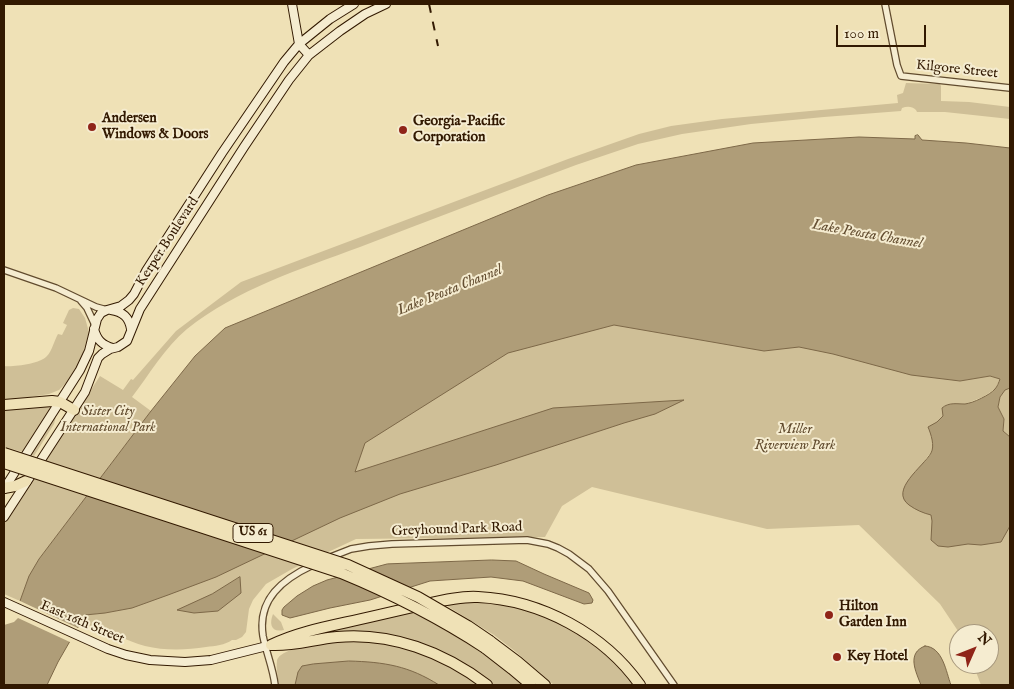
<!DOCTYPE html>
<html>
<head>
<meta charset="utf-8">
<style>
	body { margin:0 }
	#map { position:relative; width:1014px; height:689px; overflow:hidden; background:#efe1b6; font-family:"IM FELL English",serif }
	canvas { display:block }
	.frame { position:absolute; inset:0; border:5px solid #321901; pointer-events:none }
	.north { position:absolute; left:949px; top:624px; width:50px; height:50px; box-sizing:border-box; background:#f5ecd0; border:1px solid #a7987d; border-radius:50%; rotate:46deg; font-size:14px; font-weight:700; line-height:20px; text-align:center; color:#321901 }
	.north::after { content:''; display:block; margin:auto; width:18px; height:22px; background:#8f2418; clip-path:polygon(50% 0,100% 100%,50% 72%,0 100%) }
	.scale { position:absolute; left:836px; top:25px; width:90px; height:22px; box-sizing:border-box; border:2px solid #321901; border-top:0; padding-left:6px; font-size:15px; line-height:18px; white-space:nowrap; color:#321901; -webkit-text-stroke:4px #f5ecd0; paint-order:stroke }
</style>
</head>
<body>
<div id="map">
<canvas width="1014" height="689"></canvas>
<div class="frame"></div>
<div class="north">N</div>
<div class="scale">100 m</div>
</div>
<script>
const g = document.querySelector('canvas').getContext('2d');
g.lineJoin = 'round';
function paint(path, color) { g.fillStyle = color; g.fill(path, 'evenodd'); }
function stroke(path, color, width, dash) { g.strokeStyle = color; g.lineWidth = width; g.lineCap = dash ? 'butt' : 'round'; g.setLineDash(dash || []); g.stroke(path); }
function label(font, color, halo, rows, align = 'center') {
  g.font = font + ' "IM FELL English",serif'; g.lineWidth = 4; g.setLineDash([]); g.textBaseline = 'middle'; g.strokeStyle = halo; g.fillStyle = color; for (const [text, x, y, turn = 0] of rows) {
    g.save(); g.translate(x, y); g.rotate((+turn || 0) * Math.PI / 180); g.textAlign = isNaN(turn) ? turn : align; if (halo) g.strokeText(text, 0, 0); g.fillText(text, 0, 0); g.restore();
  }
}
paint(new Path2D(`
	M 906,83 L 940,84 L 941,86 L 941,101 L 969,102 L 1010,107 L 1010,119 L 945,112 L 917,112 L 916,110 C 912,106 907,106 902,108 L 901,111 L 824,117 L 751,124 L 682,134 L 638,144 L 576,165 C 504,192 432,219 360,247 C 301,269 237,289 187,329 C 165,347 149,375 132,397 L 151,411 L 39,559 L 24,590 L 20,601 L 4,594 L 4,523 L 100,376 L 123,390 L 131,379 L 133,380 L 176,331 L 241,282 L 568,159 L 639,134 L 671,126 L 722,119 L 898,103 L 897,95 L 903,93 Z
	M 73,308 L 79,309 L 85,318 L 89,332 L 80,363 L 65,384 L 59,390 L 49,394 L 4,401 L 4,366 C 14,367 40,364 47,356 C 52,351 54,341 58,334 L 62,335 L 67,325 L 63,323 L 69,310 Z
	M 586,314 L 805,337 L 960,381 L 990,376 L 1000,379 L 995,389 L 983,397 L 970,402 L 925,460 L 1010,519 L 1010,685 L 981,685 L 973,664 L 989,664 L 989,634 L 960,634 L 940,604 L 859,525 L 767,529 L 592,487 L 562,506 L 545,537 L 356,539 L 292,569 L 266,584 L 253,600 L 249,609 L 246,632 L 242,637 L 236,640 L 232,640 C 225,645 215,646 206,647 C 187,650 165,651 145,646 C 127,641 109,631 91,626 C 87,625 84,625 80,624 L 85,615 C 106,613 126,610 145,603 L 236,561 L 321,491 L 404,385 Z
	M 1010,388 L 1010,437 L 1003,431 L 1004,419 L 998,407 L 1000,397 L 1005,389 Z
	M 47,406 L 50,407 L 50,410 L 23,452 L 4,447 L 4,410 Z
	M 56,417 L 54,424 L 34,456 L 30,454 L 52,422 Z
	M 471,601 C 478,602 486,601 494,602 C 523,605 563,620 586,637 C 605,650 620,668 635,685 L 554,685 L 516,652 L 494,635 L 444,604 Z
	M 411,611 C 450,632 490,655 523,685 L 494,685 L 463,663 L 436,649 L 411,640 L 394,636 L 317,635 L 317,634 Z
	M 273,614 L 281,622 L 284,630 C 271,633 269,624 273,614 Z
	M 352,641 L 387,644 L 417,652 L 460,670 L 479,685 L 279,685 C 278,678 276,668 277,661 C 280,645 338,642 352,641 Z`), '#cfbf97');
const water = new Path2D(`
	M 918,135 L 922,140 L 966,143 L 1010,148 L 1010,388 L 1005,390 L 1000,397 L 998,407 L 1004,419 L 1003,431 L 1010,437 L 1010,526 L 1001,542 L 981,545 L 968,544 L 948,547 L 938,546 L 931,540 L 932,521 L 931,515 C 923,513 916,510 909,505 C 889,490 923,467 931,453 C 935,446 931,434 928,427 L 937,422 L 943,416 L 942,408 C 949,402 957,404 965,404 C 973,403 990,395 995,389 C 997,387 999,382 1000,379 L 990,376 L 960,381 L 911,375 L 833,354 L 799,347 L 764,351 L 614,325 L 508,353 L 365,443 L 355,472 L 553,408 L 684,400 L 655,414 L 624,423 L 496,465 L 400,494 L 340,518 L 216,577 L 168,595 L 132,608 L 105,613 L 85,615 L 58,662 L 47,685 L 4,685 L 4,621 L 11,619 L 20,601 L 29,576 L 39,559 L 151,411 L 195,356 L 225,328 L 548,195 L 636,165 L 753,143 L 859,137 L 915,139 L 915,136 Z
	M 492,560 L 516,561 L 544,574 L 589,593 L 593,600 L 592,603 L 584,604 L 523,581 L 491,577 L 430,581 L 370,600 L 330,608 L 290,618 L 282,615 L 282,610 L 284,607 L 297,596 L 313,586 L 327,580 L 387,564 Z
	M 240,577 L 241,593 L 218,611 L 194,613 L 177,610 L 212,594 Z
	M 925,646 C 943,647 946,672 951,685 L 921,685 C 916,672 906,653 925,646 Z
	M 349,661 C 385,662 409,666 439,685 L 295,685 L 298,672 L 302,666 L 313,664 Z`);
paint(water, '#af9d78');
stroke(water, '#7d6848', 1);
paint(new Path2D(`
	M 18,600 L 80,629 L 72,643 L 18,618 L 14,622 L 4,625 L 4,618 L 9,617 L 11,615 Z`), '#efe1b6');
const street = new Path2D(`
	M 885,4 L 897,65 L 901,76 L 1010,88
	M 4,270 L 56,288 L 96,307 L 107,310
	M 81,301 L 87,308 L 95,325
	M 328,558 L 351,549 L 369,546 L 392,544 L 527,540 L 548,544 L 558,548 L 569,554 L 589,569 L 608,591 L 674,685
	M 275,685 C 273,668 266,652 263,636 C 257,599 283,579 313,565`);
const secondary = new Path2D(`
	M 292,4 L 299,44 L 309,55
	M 111,310 C 123,312 129,317 131,329
	M 94,329 C 97,340 102,345 113,348
	M 4,489 L 80,370 L 89,351 L 97,319 L 101,313 L 107,310 L 121,306 L 129,300 L 134,294 L 146,271 L 222,153 L 284,62 L 299,44 L 330,19 L 354,4
	M 4,517 L 85,392 L 98,358 L 102,354 L 110,349 L 118,347 L 127,341 L 140,309 L 244,147 L 289,80 L 309,55 L 340,31 L 365,14 L 386,4
	M 4,602 L 108,649 L 126,655 L 150,660 L 185,662 L 211,660 L 271,645`);
const highway = new Path2D(`
	M 4,405 L 52,401 L 60,402 L 74,410
	M 4,488 L 15,486 L 26,481
	M 490,641 L 518,662 L 545,685
	M 271,645 C 302,630 337,625 370,617 C 387,613 405,609 422,605 C 440,601 460,596 478,597 C 541,600 604,634 640,685
	M 272,645 C 294,646 315,639 337,637 C 391,632 444,652 487,685
	M 485,648 L 512,669 L 531,685`);
stroke(street, '#614b2e', 8);
stroke(secondary, '#321901', 10);
stroke(highway, '#321901', 12);
stroke(street, '#f5ecd0', 5.5);
stroke(secondary, '#f5ecd0', 8);
stroke(highway, '#efe1b6', 10);
stroke(new Path2D(`
	M 429,4 L 438,46`), '#321901', 2, [9, 9]);
const highwayBridge = new Path2D(`
	M 4,453 L 348,565 L 418,597 L 468,626 L 490,641
	M 4,463 L 341,573 C 392,594 439,618 485,648`);
stroke(highwayBridge, '#321901', 12, []);
stroke(highwayBridge, '#efe1b6', 10);
for (const [x, y, r, color] of [
	[92,127,5,"#8f2418"],
	[403,130,5,"#8f2418"],
	[829,615,5,"#8f2418"],
	[837,657,5,"#8f2418"]
]) { const dot = new Path2D(); dot.arc(x, y, r, 0, 2 * Math.PI); g.fillStyle = color; g.fill(dot); stroke(dot, '#f5ecd0', 2); }
for (const [x, y, w] of [
	[253,533,40]
]) { const box = new Path2D(); box.roundRect(x - w / 2, y - 9.5, w, 19, 4); g.fillStyle = '#f5ecd0'; g.fill(box); stroke(box, '#321901', 1); }
label('bold 12px', '#321901', null, [
	["US 61",253,533]
]);
label('14px', '#321901', '#f5ecd0', [
	["Kilgore Street",957,70,6],
	["Kerper Boulevard",168,242,-57],
	["Greyhound Park Road",457,530,-2],
	["East 16th Street",82,623,23]
]);
label('bold 14px', '#321901', '#f5ecd0', [
	["Andersen",102,119],
	["Windows & Doors",102,135],
	["Georgia-Pacific",413,122],
	["Corporation",413,138],
	["Hilton",839,607],
	["Garden Inn",839,623],
	["Key Hotel",847,657]
], 'left');
label('italic 14px', '#614b2e', '#f5ecd0', [
	["Sister City",108,412],
	["International Park",108,428],
	["Miller",795,430],
	["Riverview Park",795,446]
]);
label('italic 15px', '#644e31', '#f5ecd0', [
	["Lake Peosta Channel",867,235,10],
	["Lake Peosta Channel",450,291,-22]
]);
</script>
</body>
</html>
